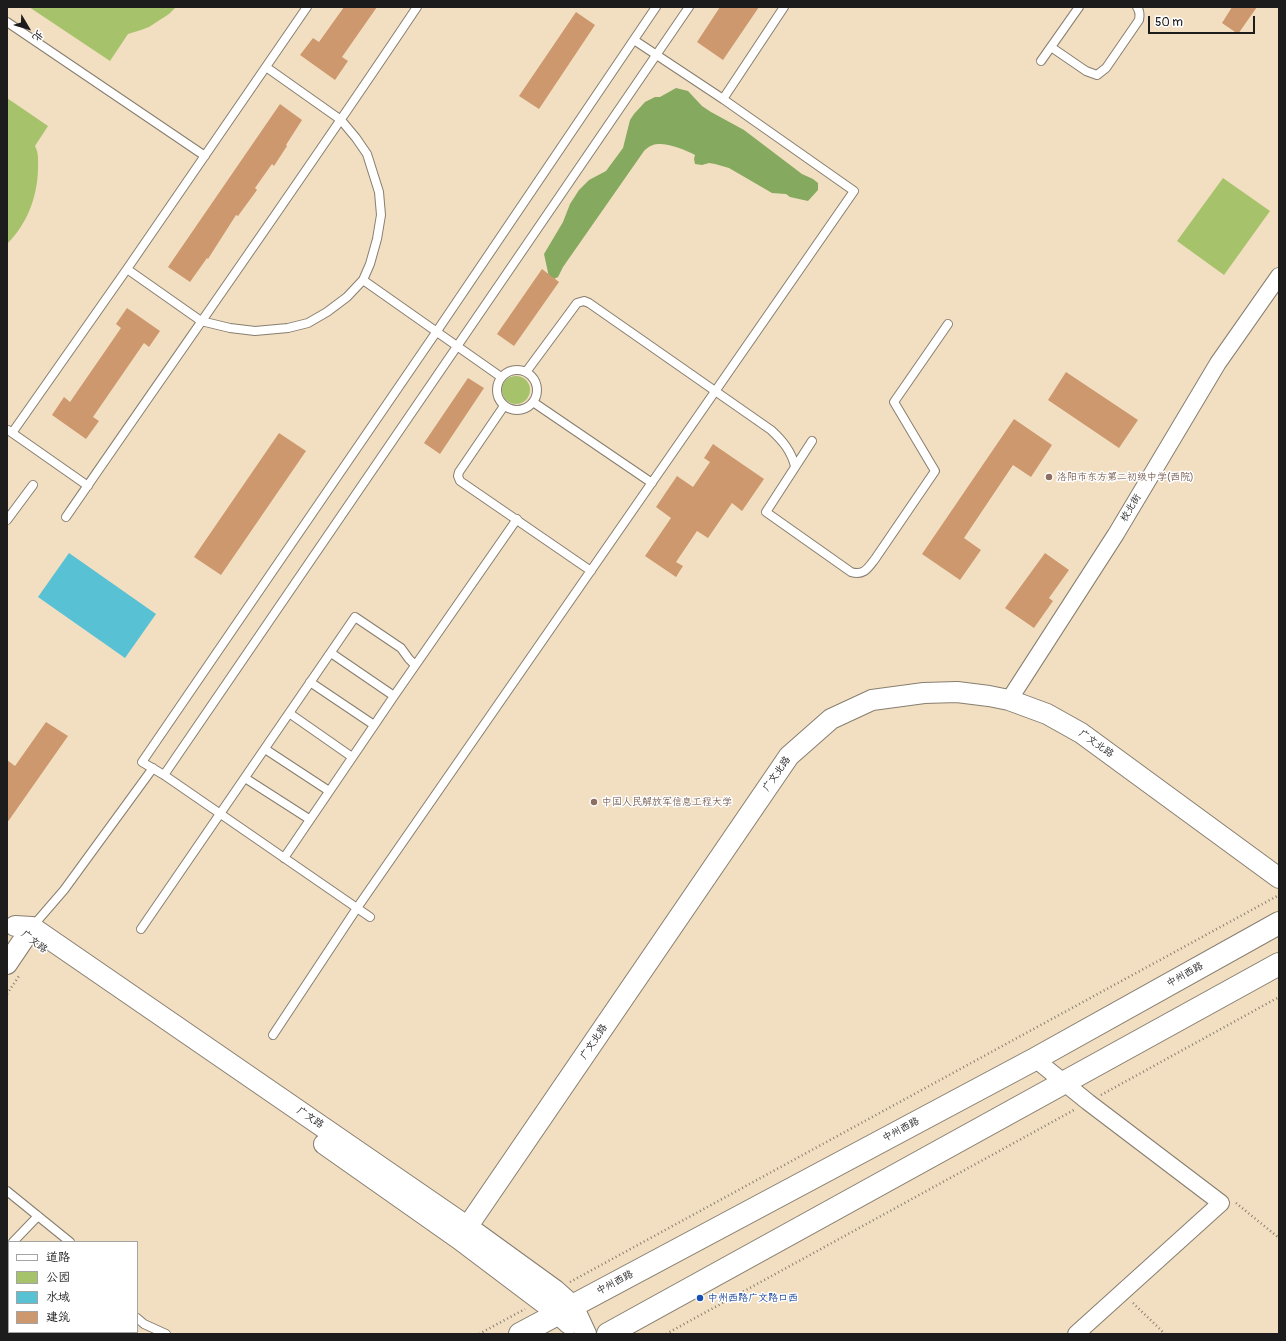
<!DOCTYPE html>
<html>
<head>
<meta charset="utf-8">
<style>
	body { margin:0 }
	#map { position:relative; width:1286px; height:1341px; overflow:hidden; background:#f2dfc2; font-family:Pangolin,"LXGW WenKai TC",sans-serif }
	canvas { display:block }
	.frame { position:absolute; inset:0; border:8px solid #1c1c1c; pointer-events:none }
	.legend { position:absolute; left:8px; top:1241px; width:130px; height:92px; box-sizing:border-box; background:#fff; border:1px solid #a4a4a4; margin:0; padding:5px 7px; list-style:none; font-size:12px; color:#1c1c1c }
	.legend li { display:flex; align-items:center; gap:8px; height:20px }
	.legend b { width:20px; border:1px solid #a4a4a4 }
	.north { position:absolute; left:8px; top:8px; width:40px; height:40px; -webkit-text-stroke:3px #fff; paint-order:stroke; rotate:128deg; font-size:11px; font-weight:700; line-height:16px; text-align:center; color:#1c1c1c }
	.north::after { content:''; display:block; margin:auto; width:14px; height:18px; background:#1c1c1c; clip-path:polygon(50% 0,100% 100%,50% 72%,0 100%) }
	.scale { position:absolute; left:1148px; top:16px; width:107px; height:18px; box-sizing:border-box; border:2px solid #1c1c1c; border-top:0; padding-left:5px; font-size:12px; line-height:14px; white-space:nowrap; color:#1c1c1c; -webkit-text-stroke:3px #fff; paint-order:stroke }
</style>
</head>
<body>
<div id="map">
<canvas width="1286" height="1341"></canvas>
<div class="frame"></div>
<ul class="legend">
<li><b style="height:5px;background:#fff"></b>道路</li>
<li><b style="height:11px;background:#a6c36b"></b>公园</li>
<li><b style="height:11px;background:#58c1d4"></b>水域</li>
<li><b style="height:11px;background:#cd986d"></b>建筑</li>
</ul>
<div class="north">北</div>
<div class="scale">50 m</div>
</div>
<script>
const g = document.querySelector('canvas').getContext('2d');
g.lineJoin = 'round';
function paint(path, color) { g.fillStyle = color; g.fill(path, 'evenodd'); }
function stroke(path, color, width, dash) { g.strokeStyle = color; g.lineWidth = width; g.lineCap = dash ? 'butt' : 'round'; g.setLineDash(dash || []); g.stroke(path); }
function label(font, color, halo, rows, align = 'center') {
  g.font = font + ' Pangolin,"LXGW WenKai TC",sans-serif'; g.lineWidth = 3; g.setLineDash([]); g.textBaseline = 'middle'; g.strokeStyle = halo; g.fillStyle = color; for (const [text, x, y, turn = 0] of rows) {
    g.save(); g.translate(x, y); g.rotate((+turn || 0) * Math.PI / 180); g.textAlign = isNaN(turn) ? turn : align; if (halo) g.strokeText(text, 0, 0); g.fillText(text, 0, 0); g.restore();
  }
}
paint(new Path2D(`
	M 29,7 L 176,7 L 169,14 L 149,27 L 141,30 L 128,34 L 110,61 Z
	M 7,98 L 48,126 L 35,146 C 39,153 38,162 38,170 C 37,198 27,224 7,244 Z
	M 1223,178 L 1270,211 L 1224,275 L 1177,241 Z
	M502 390a14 14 0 1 1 28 0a14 14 0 1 1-28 0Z`), '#a6c36b');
paint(new Path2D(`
	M 676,88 L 688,91 L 702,106 L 711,112 L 744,130 L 802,174 L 813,179 L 818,183 L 818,190 L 808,201 L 790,197 L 786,194 L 772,193 L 729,168 L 715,164 L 709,163 L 702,165 L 695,164 L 694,159 L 695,155 C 687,150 667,143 658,144 C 653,144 648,147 644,151 L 563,267 L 558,277 L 554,279 L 549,277 L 544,254 L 563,222 L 570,204 L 579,190 L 589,180 L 606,171 L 623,148 L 630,120 L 634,114 L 645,102 L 655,97 L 660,97 Z`), '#84a95f');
paint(new Path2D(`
	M 69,553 L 156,614 L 125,658 L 38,597 Z`), '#58c1d4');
paint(new Path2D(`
	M 344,7 L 377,7 L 342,57 L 348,61 L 335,80 L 300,55 L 313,38 L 319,42 Z
	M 720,7 L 759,7 L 723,60 L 697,42 Z
	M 1232,7 L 1257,7 L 1238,34 L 1222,23 Z
	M 576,12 L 595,25 L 539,109 L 519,96 Z
	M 280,104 L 302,120 L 286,145 L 287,146 L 274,166 L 272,164 L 255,188 L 257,190 L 238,216 L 236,215 L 208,259 L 207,258 L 190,282 L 168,267 Z
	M 542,269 L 559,282 L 514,346 L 497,334 Z
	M 127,308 L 160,331 L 149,347 L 144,343 L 93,417 L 99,421 L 86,439 L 52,415 L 64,397 L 70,402 L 121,328 L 116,324 Z
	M 1066,372 L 1138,420 L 1119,448 L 1048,400 Z
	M 468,378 L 484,388 L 440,454 L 424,443 Z
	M 1014,419 L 1052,445 L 1031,477 L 1013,465 L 964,538 L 981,550 L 960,580 L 922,554 Z
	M 279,433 L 306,451 L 221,575 L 194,557 Z
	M 713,444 L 764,479 L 742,511 L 732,503 L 708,538 L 697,531 L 676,562 L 683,566 L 676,577 L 645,556 L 671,518 L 656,507 L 677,476 L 693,487 L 710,462 L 704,458 Z
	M 1045,553 L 1069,570 L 1049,598 L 1053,601 L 1034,628 L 1005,608 Z
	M 46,722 L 68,736 L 7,823 L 7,760 L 15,766 Z`), '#cd986d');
const service = new Path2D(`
	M 7,22 L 205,156
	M 1051,47 L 1086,71 L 1097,75 L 1106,68 L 1139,20 C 1140,15 1140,11 1137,7
	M 1041,61 L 1079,7
	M 723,99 L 784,7
	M 127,269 L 201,321 L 230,328 L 255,331 L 288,328 L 308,323 L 327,312 L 347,297 L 363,280 L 370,264 L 377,239 L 381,215 L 379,192 L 367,154 L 356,138 L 341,120 L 266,67
	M 363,280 L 501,377
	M497 390a20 20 0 1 1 40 0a20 20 0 1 1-40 0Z
	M 526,372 L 577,303 L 584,301 L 589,303 L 771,430 C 783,441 791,451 795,466
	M 533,402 L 652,483
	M 504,406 L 459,472 L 458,476 L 460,481 L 591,571
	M 8,430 L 88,486
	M 12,433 L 127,269 L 307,7
	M 812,441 L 766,512 L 851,572 C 864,576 868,568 875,559 L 935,471 L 894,402 L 948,324
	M 66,517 C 183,347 302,179 417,7
	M 7,520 L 33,485
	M 331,653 L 394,696
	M 310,682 L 374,725
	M 289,713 L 352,757
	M 265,749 L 329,791
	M 164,775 L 689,7
	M 245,778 L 309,819
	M 284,858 L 394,696 L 517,519
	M 370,917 L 164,775 L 142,762 L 437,331 L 656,7
	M 32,927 L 64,890 L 153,768
	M 141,929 L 355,617 L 401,648 L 409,659 L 415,665
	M 273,1035 L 357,908 L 854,191 L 723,99 L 634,40
	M 7,1191 L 70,1242
	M 13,1242 L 38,1216
	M 137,1318 L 144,1324 L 166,1334
	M 8,1334 L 10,1332
	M 112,1334 L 114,1332`);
const minor = new Path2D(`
	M 1009,700 L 1116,534 L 1218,363 L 1279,276
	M 1035,1059 L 1088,1102 L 1221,1203 L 1076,1334`);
const tertiary = new Path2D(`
	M 15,926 L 32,927 L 468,1227 L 555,1290 L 573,1306 L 586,1334
	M 7,964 L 32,927
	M 324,1144 L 459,1239 L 557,1313 L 569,1324
	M 459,1239 L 789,756 L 831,719 L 872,700 L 924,693 L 957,692 L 989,696 L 1009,700 L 1047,714 L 1081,733 L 1279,878`);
const primary = new Path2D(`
	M 520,1334 L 1035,1059 L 1279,923
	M 608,1334 L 1279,964`);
stroke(service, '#877e6f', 10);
stroke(minor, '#877e6f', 18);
stroke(tertiary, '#877e6f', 22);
stroke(primary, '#877e6f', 24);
stroke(new Path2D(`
	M 7,994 L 19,976
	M 1101,1095 L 1279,997
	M 1236,1203 L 1279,1238
	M 570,1282 L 1279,895
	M 1133,1303 L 1165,1334
	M 479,1334 L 525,1309
	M 666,1334 L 1074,1110`), '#877e6f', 2.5, [1, 3]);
stroke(service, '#fff', 8);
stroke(minor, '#fff', 16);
stroke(tertiary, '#fff', 20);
stroke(primary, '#fff', 22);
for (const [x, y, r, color] of [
	[1049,477,4,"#8d6e63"],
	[594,802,4,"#8d6e63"],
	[700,1298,4,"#1a4fb4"]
]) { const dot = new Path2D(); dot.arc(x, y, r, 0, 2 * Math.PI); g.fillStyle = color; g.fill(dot); stroke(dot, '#fff', 1.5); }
label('10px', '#785e54', '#fff', [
	["洛阳市东方第二初级中学(西院)",1057,477],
	["中国人民解放军信息工程大学",602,802]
], 'left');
label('10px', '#1c1c1c', '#fff', [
	["校北街",1131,508,-59],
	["广文北路",1096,744,35],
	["广文北路",777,774,-55],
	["广文路",34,942,38],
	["中州西路",1185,975,-29],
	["广文北路",594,1042,-56],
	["广文路",310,1118,34],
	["中州西路",901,1130,-28],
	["中州西路",615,1283,-28]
]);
label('10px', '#164399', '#fff', [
	["中州西路广文路口西",708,1298]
], 'left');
</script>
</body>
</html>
